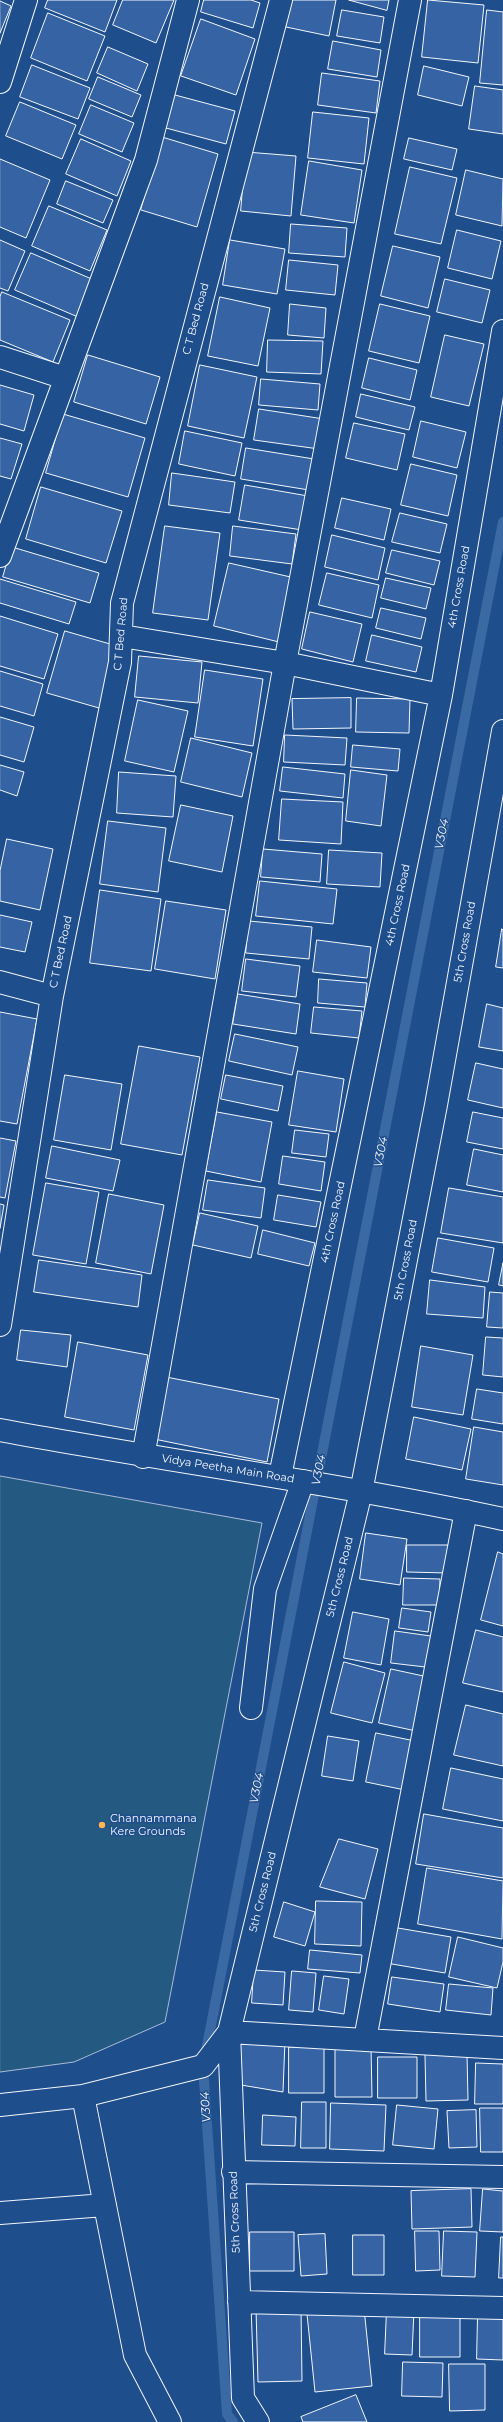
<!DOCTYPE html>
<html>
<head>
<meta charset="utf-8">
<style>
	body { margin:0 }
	canvas { display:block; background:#1f4e8c }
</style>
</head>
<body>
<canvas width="503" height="2422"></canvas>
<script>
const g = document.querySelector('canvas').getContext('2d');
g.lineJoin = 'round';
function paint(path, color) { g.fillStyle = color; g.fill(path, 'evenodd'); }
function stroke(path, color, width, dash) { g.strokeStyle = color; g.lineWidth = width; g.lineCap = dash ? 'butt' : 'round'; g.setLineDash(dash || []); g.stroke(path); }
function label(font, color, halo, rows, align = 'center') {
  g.font = font + ' Montserrat,sans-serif'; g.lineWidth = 3; g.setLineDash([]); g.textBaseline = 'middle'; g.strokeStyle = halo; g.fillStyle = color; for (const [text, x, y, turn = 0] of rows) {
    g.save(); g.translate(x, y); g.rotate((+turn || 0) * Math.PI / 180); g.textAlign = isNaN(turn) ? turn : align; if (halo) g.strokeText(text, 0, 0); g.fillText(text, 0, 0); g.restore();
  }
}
const green = new Path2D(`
	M 0,1476 L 262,1523 L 165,2022 L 74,2062 L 0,2072 Z`);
paint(green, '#245a82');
stroke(green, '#a8bbd7', 1);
stroke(new Path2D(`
	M 233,2422 L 227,2414 L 203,2066 L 503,522`), '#3b69a3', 10);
const building = new Path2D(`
	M 48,0 L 117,0 L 105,32 L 45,8 Z
	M 123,0 L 174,0 L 156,43 L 113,25 Z
	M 204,0 L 251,0 L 260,3 L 253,28 L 201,12 Z
	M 292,0 L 336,0 L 329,36 L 286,27 Z
	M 349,0 L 389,0 L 387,10 Z
	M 428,0 L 484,5 L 478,63 L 422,57 Z
	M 0,1 L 11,6 L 0,33 Z
	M 342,10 L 384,17 L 380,43 L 337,36 Z
	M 487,10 L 503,12 L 503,85 L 480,83 Z
	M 48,13 L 105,36 L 87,81 L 31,58 Z
	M 201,19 L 255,39 L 236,95 L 181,76 Z
	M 333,41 L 381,50 L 377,77 L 328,69 Z
	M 108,47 L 148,64 L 137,91 L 97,73 Z
	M 32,65 L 90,88 L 78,119 L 20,97 Z
	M 424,66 L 469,77 L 462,106 L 418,95 Z
	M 322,73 L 380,81 L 376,113 L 318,105 Z
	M 98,77 L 141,95 L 132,117 L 89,99 Z
	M 475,86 L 503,90 L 503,134 L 469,129 Z
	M 175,95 L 235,111 L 226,144 L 166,128 Z
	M 20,102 L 76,125 L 62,159 L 6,136 Z
	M 91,105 L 134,123 L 122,152 L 79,134 Z
	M 313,112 L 369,118 L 364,164 L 308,158 Z
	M 162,137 L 218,154 L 197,227 L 141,210 Z
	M 409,138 L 457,149 L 452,170 L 404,159 Z
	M 81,139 L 131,161 L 117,196 L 66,174 Z
	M 246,152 L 296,156 L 291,216 L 241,211 Z
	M 0,159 L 50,180 L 26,238 L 0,227 Z
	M 309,161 L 362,170 L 354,223 L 301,215 Z
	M 410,167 L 457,178 L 441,244 L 395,234 Z
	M 466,170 L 503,179 L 502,226 L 456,215 Z
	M 66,181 L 113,200 L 103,223 L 57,204 Z
	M 49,206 L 107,230 L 90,271 L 32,246 Z
	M 291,224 L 347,228 L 345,257 L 289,253 Z
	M 457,230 L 501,241 L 492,279 L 448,268 Z
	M 0,240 L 25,251 L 8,291 L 0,288 Z
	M 230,240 L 285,249 L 277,294 L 223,285 Z
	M 393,246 L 440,257 L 428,308 L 381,296 Z
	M 31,253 L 94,280 L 78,317 L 15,290 Z
	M 289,260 L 338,265 L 335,295 L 286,290 Z
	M 445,279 L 490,290 L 482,323 L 437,312 Z
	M 2,292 L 70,320 L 53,362 L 0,340 L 0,297 Z
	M 220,297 L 270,308 L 258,366 L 208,356 Z
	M 290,304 L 326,308 L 324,338 L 288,335 Z
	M 380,304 L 430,316 L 419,363 L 369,351 Z
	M 445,335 L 484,344 L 469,406 L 431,397 Z
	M 268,340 L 323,341 L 321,374 L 267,372 Z
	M 88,355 L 160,377 L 146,424 L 74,402 Z
	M 369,358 L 417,370 L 410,400 L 362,388 Z
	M 200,365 L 257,377 L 244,438 L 188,426 Z
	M 261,379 L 320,384 L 318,410 L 259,405 Z
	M 0,385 L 34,395 L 24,431 L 0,424 Z
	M 361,394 L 415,407 L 409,430 L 356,417 Z
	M 259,409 L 324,419 L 319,449 L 254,440 Z
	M 63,414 L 145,438 L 128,497 L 46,473 Z
	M 421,421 L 466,432 L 457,468 L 413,457 Z
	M 354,423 L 405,434 L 397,470 L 346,458 Z
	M 185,431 L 242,443 L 235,476 L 179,464 Z
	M 0,438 L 22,444 L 11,479 L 0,476 Z
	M 246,448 L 314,459 L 309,490 L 241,479 Z
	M 411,464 L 457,475 L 448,516 L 401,505 Z
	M 172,473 L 235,482 L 230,513 L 169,505 Z
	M 245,485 L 308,496 L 302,530 L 239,520 Z
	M 41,487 L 122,511 L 106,563 L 26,539 Z
	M 342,498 L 391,509 L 384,540 L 335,528 Z
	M 400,513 L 447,524 L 440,553 L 392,542 Z
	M 165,526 L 220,533 L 208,620 L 153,613 Z
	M 233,526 L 296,534 L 292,564 L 230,556 Z
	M 332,535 L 385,548 L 378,580 L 325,567 Z
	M 12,547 L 99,573 L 90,603 L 3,577 Z
	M 392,550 L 440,561 L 434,585 L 386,573 Z
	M 229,563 L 295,578 L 279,642 L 214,626 Z
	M 327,573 L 379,585 L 372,618 L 319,605 Z
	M 386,578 L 431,588 L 426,609 L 381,598 Z
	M 0,579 L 76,602 L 69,624 L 0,603 Z
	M 381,608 L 426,618 L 421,639 L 376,628 Z
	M 310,612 L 362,624 L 353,662 L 302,649 Z
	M 0,616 L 58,634 L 44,679 L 0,666 Z
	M 65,631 L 117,646 L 99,708 L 47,693 Z
	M 372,635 L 422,647 L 416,672 L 366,661 Z
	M 139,656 L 202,662 L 198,703 L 135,697 Z
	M 205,670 L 263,679 L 253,746 L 195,737 Z
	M 0,671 L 43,684 L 34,716 L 0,706 Z
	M 351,698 L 351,728 L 293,729 L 292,699 Z
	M 357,698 L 410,699 L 409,733 L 356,732 Z
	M 138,700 L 188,711 L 174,772 L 125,761 Z
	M 0,717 L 34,727 L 24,762 L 0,755 Z
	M 285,735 L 347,738 L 345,765 L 284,762 Z
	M 191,738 L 252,753 L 242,797 L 181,782 Z
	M 353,745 L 400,749 L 398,771 L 351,767 Z
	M 0,765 L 24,772 L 17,796 L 0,790 Z
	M 283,767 L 345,774 L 343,798 L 280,791 Z
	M 351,770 L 387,775 L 381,826 L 346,821 Z
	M 119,772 L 176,776 L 173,817 L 117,813 Z
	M 282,799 L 343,802 L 341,844 L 279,840 Z
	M 181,805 L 233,816 L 222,872 L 169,861 Z
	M 108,821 L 166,828 L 158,892 L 100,884 Z
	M 7,839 L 53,849 L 40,910 L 0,901 L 0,871 Z
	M 263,849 L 322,854 L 320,882 L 261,877 Z
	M 329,850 L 382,853 L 380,887 L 327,884 Z
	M 260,881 L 337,889 L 333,924 L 256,916 Z
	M 100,890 L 161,899 L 151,971 L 90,963 Z
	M 166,901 L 226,910 L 215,979 L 155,969 Z
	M 0,915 L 32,922 L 25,952 L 0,947 Z
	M 249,921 L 312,927 L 309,959 L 246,953 Z
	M 502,929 L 503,930 L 503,968 L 496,967 Z
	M 317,940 L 371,947 L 367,978 L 313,972 Z
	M 246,959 L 300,966 L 296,997 L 242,991 Z
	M 319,979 L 367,983 L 365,1007 L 318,1003 Z
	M 238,994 L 300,1004 L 296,1034 L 233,1024 Z
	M 487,1004 L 503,1008 L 503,1051 L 479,1047 Z
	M 314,1007 L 362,1011 L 359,1038 L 311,1033 Z
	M 0,1012 L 37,1019 L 17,1124 L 0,1121 Z
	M 235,1034 L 298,1047 L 292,1075 L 229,1061 Z
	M 139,1046 L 200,1057 L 182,1155 L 121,1144 Z
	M 476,1063 L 503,1069 L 503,1108 L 468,1100 Z
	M 298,1071 L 344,1079 L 336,1132 L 289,1125 Z
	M 65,1075 L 122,1084 L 111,1150 L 54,1140 Z
	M 226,1075 L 283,1086 L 278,1111 L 221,1099 Z
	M 217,1112 L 272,1122 L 261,1182 L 206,1171 Z
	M 473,1112 L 503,1118 L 503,1149 L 467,1142 Z
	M 295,1130 L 329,1134 L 326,1157 L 292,1153 Z
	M 0,1138 L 16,1141 L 5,1198 L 0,1197 Z
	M 52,1146 L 120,1160 L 113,1191 L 46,1178 Z
	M 474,1149 L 503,1155 L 503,1192 L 467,1185 Z
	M 283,1156 L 325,1162 L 321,1191 L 279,1184 Z
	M 208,1180 L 265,1188 L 261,1218 L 203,1210 Z
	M 46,1183 L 99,1192 L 86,1264 L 33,1255 Z
	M 449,1188 L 503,1197 L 503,1243 L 441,1233 Z
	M 109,1194 L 164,1205 L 151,1274 L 96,1263 Z
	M 278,1195 L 321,1202 L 316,1227 L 274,1220 Z
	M 0,1204 L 4,1205 L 0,1228 Z
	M 200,1213 L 258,1226 L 251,1258 L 193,1245 Z
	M 263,1230 L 315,1243 L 309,1266 L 258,1254 Z
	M 438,1238 L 494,1248 L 488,1282 L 432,1272 Z
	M 39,1260 L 142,1275 L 138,1307 L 34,1292 Z
	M 503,1263 L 503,1286 L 499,1285 Z
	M 430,1280 L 485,1287 L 483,1318 L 427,1314 Z
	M 490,1292 L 503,1293 L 503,1328 L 487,1327 Z
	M 21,1330 L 71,1335 L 67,1367 L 17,1360 Z
	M 486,1337 L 503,1338 L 503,1377 L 483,1375 Z
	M 78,1342 L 148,1355 L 134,1430 L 65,1417 Z
	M 421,1346 L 473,1355 L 463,1415 L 412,1407 Z
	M 166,1377 L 279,1399 L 267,1462 L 154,1439 Z
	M 477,1389 L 503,1393 L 503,1424 L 472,1419 Z
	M 414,1417 L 471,1429 L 462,1470 L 406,1459 Z
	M 474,1427 L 503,1432 L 503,1485 L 466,1479 Z
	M 366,1533 L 407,1539 L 400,1585 L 360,1579 Z
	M 407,1545 L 448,1545 L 448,1573 L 407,1572 Z
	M 498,1552 L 503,1554 L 503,1626 L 481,1620 Z
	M 404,1578 L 440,1579 L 439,1605 L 403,1605 Z
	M 402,1608 L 431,1612 L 428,1632 L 399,1628 Z
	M 353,1612 L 389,1619 L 381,1665 L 344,1658 Z
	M 476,1630 L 503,1637 L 503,1692 L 463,1683 Z
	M 395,1631 L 438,1637 L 434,1668 L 391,1663 Z
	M 344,1662 L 385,1673 L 372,1723 L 331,1713 Z
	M 391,1669 L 428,1677 L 416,1731 L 379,1723 Z
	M 466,1705 L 503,1714 L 503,1766 L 454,1755 Z
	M 376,1733 L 415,1741 L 405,1790 L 366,1782 Z
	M 328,1736 L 359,1741 L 353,1781 L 322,1776 Z
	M 451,1768 L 503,1779 L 503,1821 L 443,1809 Z
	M 424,1814 L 503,1828 L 503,1878 L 416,1864 Z
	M 339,1839 L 378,1849 L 365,1899 L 320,1887 Z
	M 427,1868 L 503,1881 L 502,1939 L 418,1924 Z
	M 316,1901 L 362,1902 L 361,1946 L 315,1944 Z
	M 284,1902 L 315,1912 L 305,1946 L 274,1937 Z
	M 392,1927 L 451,1937 L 445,1973 L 386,1963 Z
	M 458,1937 L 503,1948 L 503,1962 L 497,1988 L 449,1977 Z
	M 310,1950 L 362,1955 L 360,1973 L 308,1969 Z
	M 254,1970 L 285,1972 L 283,2005 L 252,2003 Z
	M 292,1971 L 316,1973 L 313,2012 L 289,2010 Z
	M 324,1976 L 349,1979 L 344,2014 L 319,2010 Z
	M 392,1977 L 444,1984 L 440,2012 L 388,2004 Z
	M 449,1984 L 493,1988 L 491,2015 L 446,2010 Z
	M 238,2037 L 285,2040 L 283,2092 L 241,2085 Z
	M 289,2047 L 324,2047 L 324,2093 L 289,2093 Z
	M 371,2047 L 372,2097 L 335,2097 L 335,2048 Z
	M 467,2054 L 468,2100 L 426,2101 L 425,2055 Z
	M 378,2057 L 417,2057 L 417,2098 L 378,2098 Z
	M 476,2063 L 503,2064 L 503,2104 L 475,2104 Z
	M 302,2102 L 326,2102 L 326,2148 L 301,2148 Z
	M 331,2103 L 386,2105 L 384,2151 L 330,2149 Z
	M 397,2105 L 438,2109 L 434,2149 L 393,2145 Z
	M 480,2108 L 503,2108 L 503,2152 L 481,2152 Z
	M 476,2110 L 477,2147 L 449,2148 L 447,2111 Z
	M 263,2115 L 296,2117 L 295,2146 L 262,2145 Z
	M 471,2189 L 472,2227 L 412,2229 L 411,2191 Z
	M 483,2189 L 503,2191 L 503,2232 L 480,2231 Z
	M 415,2231 L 439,2231 L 440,2270 L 416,2271 Z
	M 444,2231 L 477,2232 L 475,2277 L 442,2276 Z
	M 250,2232 L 294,2232 L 294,2271 L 250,2271 Z
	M 325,2234 L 327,2274 L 301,2276 L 298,2235 Z
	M 353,2235 L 384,2235 L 384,2275 L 353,2275 Z
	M 501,2237 L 503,2237 L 503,2278 L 499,2278 Z
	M 301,2307 L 302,2381 L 258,2382 L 256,2308 Z
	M 364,2308 L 372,2386 L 315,2392 L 307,2314 Z
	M 387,2309 L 414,2310 L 412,2355 L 385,2354 Z
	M 478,2313 L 503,2314 L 503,2360 L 477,2359 Z
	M 420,2315 L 460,2315 L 460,2357 L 420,2357 Z
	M 403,2362 L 443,2363 L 442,2397 L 402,2396 Z
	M 449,2364 L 485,2364 L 485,2410 L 450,2411 Z
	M 356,2395 L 367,2422 L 303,2422 L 301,2417 Z`);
paint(building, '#3563a3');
stroke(building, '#f2f6ff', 1);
const street = new Path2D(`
	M 0,82 L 26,0
	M 0,357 L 65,378
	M 0,556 L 146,160 L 188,0
	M 122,636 L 285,663 L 441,695
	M 0,982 L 52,996
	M 0,1325 L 52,996 L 120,662 L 122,603 L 281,0
	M 143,1457 L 285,663 L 410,0
	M 280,1476 L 441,695 L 503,331
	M 251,1708 L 265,1589 L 303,1481
	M 365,2039 L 466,1511
	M 83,2096 L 135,2355 L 170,2422
	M 0,2105 L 83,2096 L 203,2066 L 229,2032 L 503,2048
	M 233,2172 L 503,2177
	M 0,2213 L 105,2205
	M 239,2302 L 503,2308
	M 258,2422 L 243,2398 L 229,2032 L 361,1492 L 436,1105 L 503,731`);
const secondary = new Path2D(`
	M 0,1430 C 167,1461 336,1483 503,1519`);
stroke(street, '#f2f6ff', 24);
stroke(secondary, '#f2f6ff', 24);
stroke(street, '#1f4e8c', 22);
stroke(secondary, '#1f4e8c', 22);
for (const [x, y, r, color] of [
	[102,1825,4,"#ffb74d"]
]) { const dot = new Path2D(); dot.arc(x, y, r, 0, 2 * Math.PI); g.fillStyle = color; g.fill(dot); stroke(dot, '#1f4e8c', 1.5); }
label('11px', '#f2f6ff', '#1f4e8c', [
	["C T Bed Road",196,319,-75],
	["4th Cross Road",459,587,-80],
	["C T Bed Road",121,634,-85],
	["4th Cross Road",398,905,-78],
	["5th Cross Road",465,942,-80],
	["C T Bed Road",61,952,-78],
	["4th Cross Road",333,1222,-78],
	["5th Cross Road",406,1260,-79],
	["Vidya Peetha Main Road",228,1469,9],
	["5th Cross Road",340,1577,-76],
	["5th Cross Road",263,1892,-76],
	["5th Cross Road",235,2212,-92]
]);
label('11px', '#f2f6ff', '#1f4e8c', [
	["Channammana",110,1819],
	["Kere Grounds",110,1832]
], 'left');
label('italic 12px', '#f2f6ff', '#1f4e8c', [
	["V304",442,834,-79],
	["V304",381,1152,-79],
	["V304",319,1470,-79],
	["V304",257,1788,-79],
	["V304",206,2107,-94]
]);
</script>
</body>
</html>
